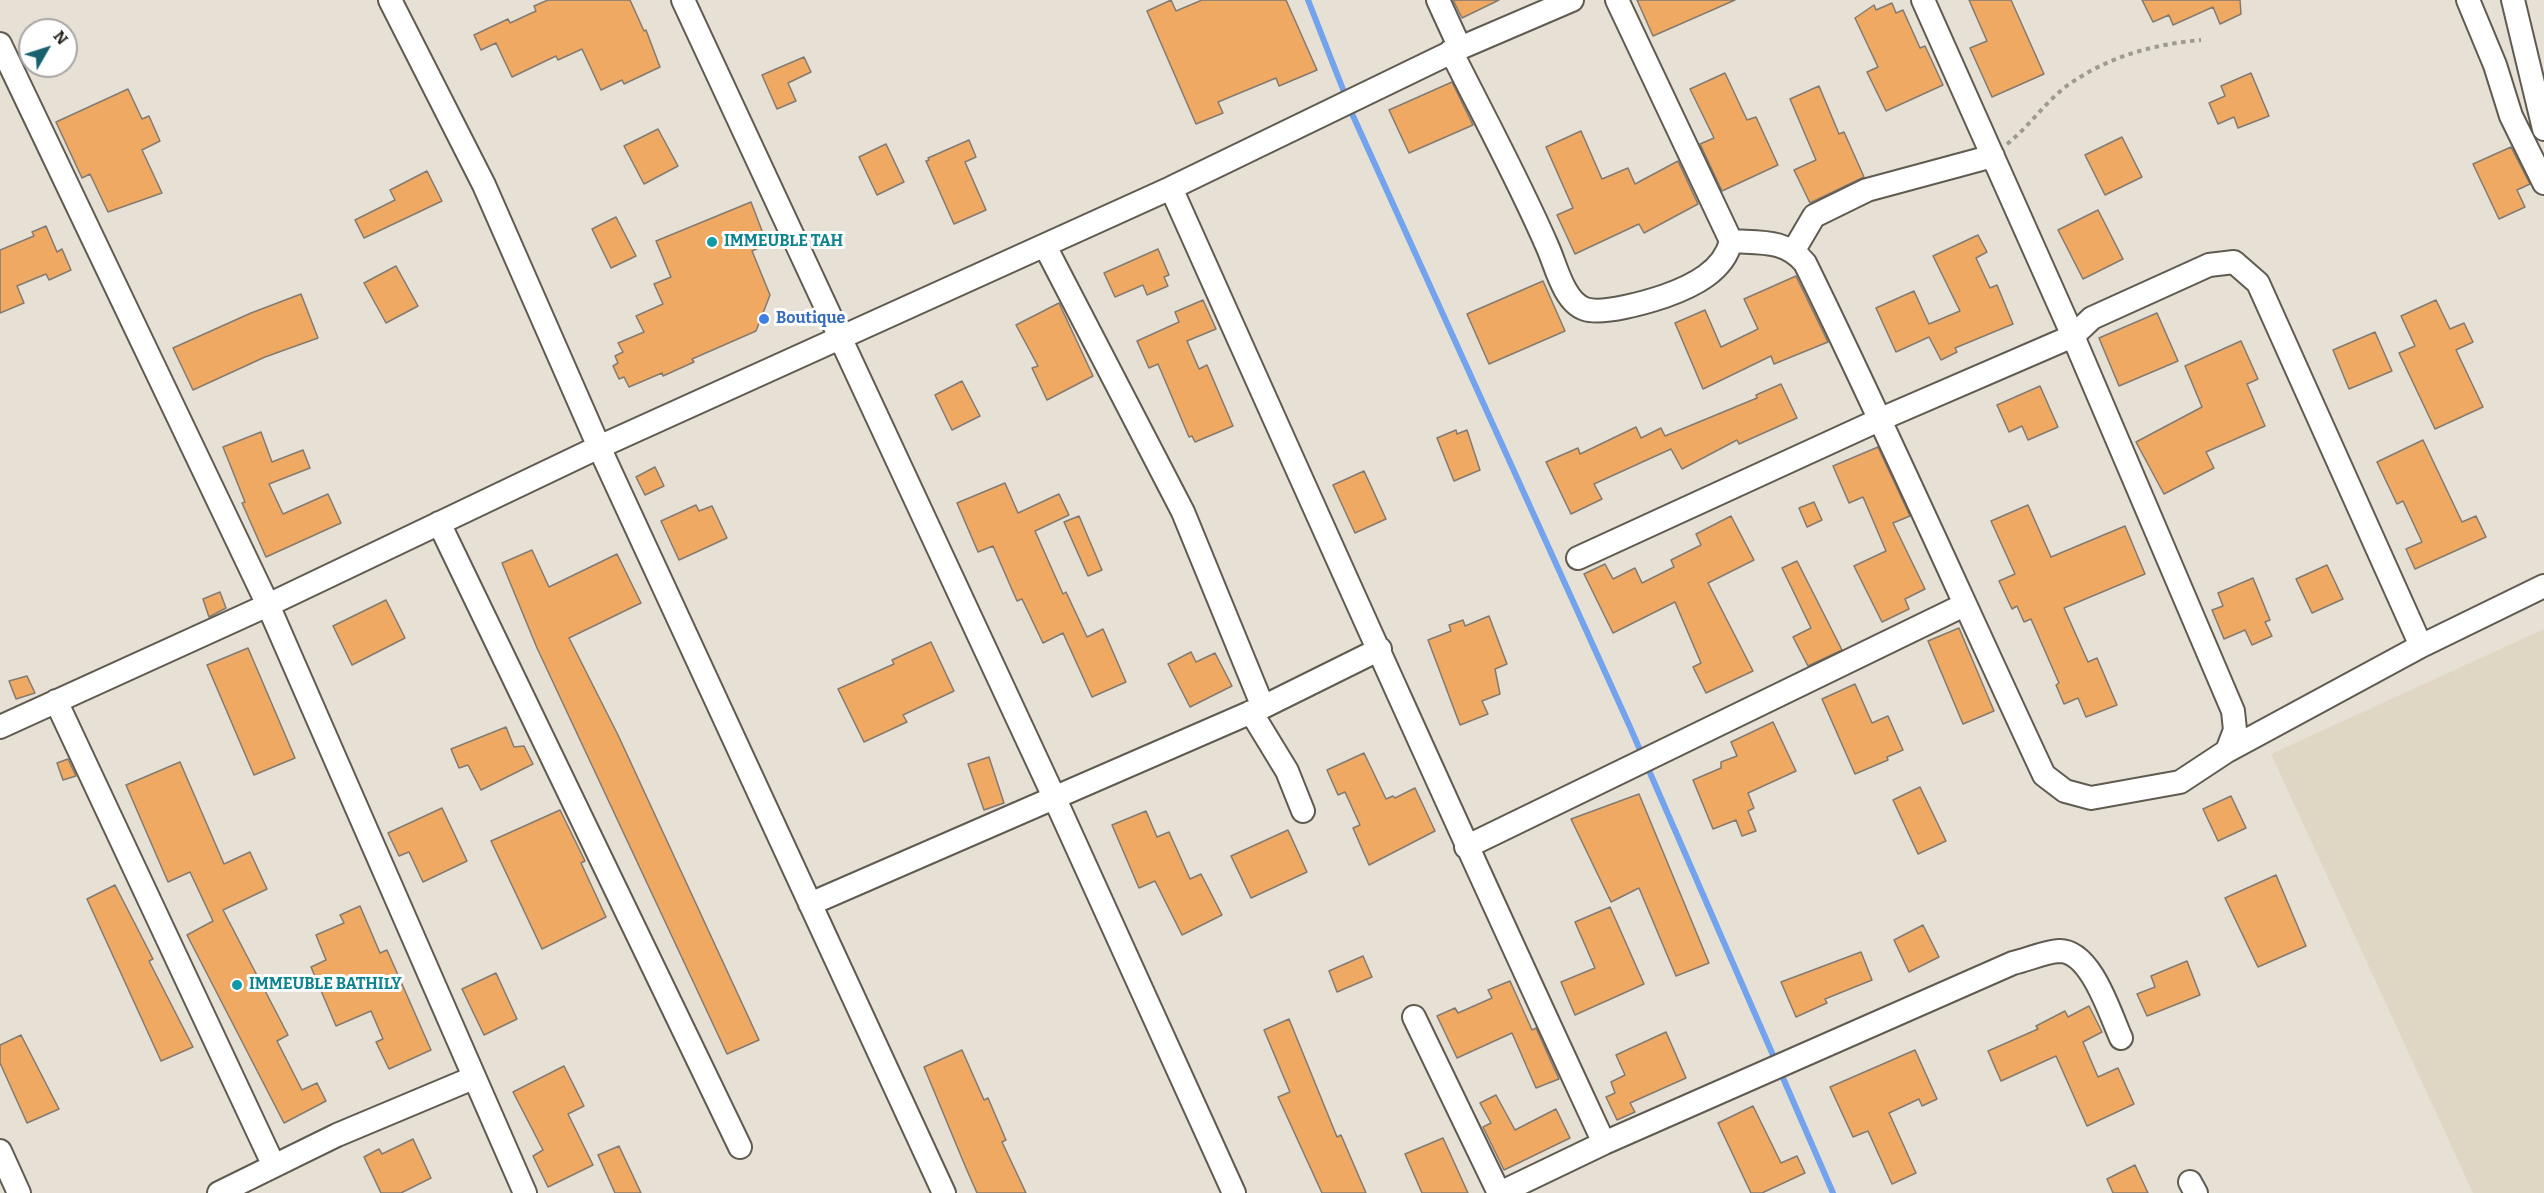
<!DOCTYPE html>
<html>
<head>
<meta charset="utf-8">
<style>
	body { margin:0 }
	#map { position:relative; width:2544px; height:1193px; overflow:hidden; background:#e7e1d5; font-family:Bitter,serif }
	canvas { display:block }
	.north { position:absolute; left:18px; top:18px; width:60px; height:60px; box-sizing:border-box; background:#fff; border:2px solid #a7a6a4; border-radius:50%; rotate:51deg; font-size:16px; font-weight:700; line-height:24px; text-align:center; color:#22201b }
	.north::after { content:''; display:block; margin:auto; width:21px; height:27px; background:#18626f; clip-path:polygon(50% 0,100% 100%,50% 72%,0 100%) }
</style>
</head>
<body>
<div id="map">
<canvas width="2544" height="1193"></canvas>
<div class="north">N</div>
</div>
<script>
const g = document.querySelector('canvas').getContext('2d');
g.lineJoin = 'round';
function paint(path, color) { g.fillStyle = color; g.fill(path, 'evenodd'); }
function stroke(path, color, width, dash) { g.strokeStyle = color; g.lineWidth = width; g.lineCap = dash ? 'butt' : 'round'; g.setLineDash(dash || []); g.stroke(path); }
function label(font, color, halo, rows, align = 'center') {
  g.font = font + ' Bitter,serif'; g.lineWidth = 6; g.setLineDash([]); g.textBaseline = 'middle'; g.strokeStyle = halo; g.fillStyle = color; for (const [text, x, y, turn = 0] of rows) {
    g.save(); g.translate(x, y); g.rotate((+turn || 0) * Math.PI / 180); g.textAlign = isNaN(turn) ? turn : align; if (halo) g.strokeText(text, 0, 0); g.fillText(text, 0, 0); g.restore();
  }
}
paint(new Path2D(`
	M 2544,629 L 2544,1193 L 2473,1193 L 2271,754 Z`), '#dfd7c4');
stroke(new Path2D(`
	M 1308,0 L 1346,97
	M 1349,107 L 1630,727 L 1776,1062
	M 1780,1071 L 1833,1193`), '#72a3ec', 6);
const building = new Path2D(`
	M 548,0 L 630,0 L 644,31 L 646,30 L 660,67 L 624,84 L 622,80 L 601,90 L 582,49 L 558,60 L 556,56 L 512,77 L 496,43 L 481,50 L 474,35 L 508,19 L 510,23 L 536,11 L 534,6 Z
	M 1171,0 L 1176,11 L 1202,0 L 1286,0 L 1317,70 L 1279,86 L 1276,78 L 1218,102 L 1223,113 L 1196,124 L 1147,11 Z
	M 1453,0 L 1499,0 L 1462,18 Z
	M 1637,0 L 1735,0 L 1653,36 Z
	M 1969,0 L 2011,0 L 2044,74 L 1992,97 L 1970,48 L 1987,41 Z
	M 2142,0 L 2240,0 L 2241,14 L 2220,24 L 2213,7 L 2173,25 L 2169,15 L 2153,22 Z
	M 1892,3 L 1896,13 L 1903,10 L 1920,48 L 1925,46 L 1943,85 L 1886,111 L 1867,72 L 1878,67 L 1855,18 L 1874,5 L 1876,10 Z
	M 804,57 L 811,72 L 788,83 L 796,101 L 777,109 L 762,75 Z
	M 1725,73 L 1747,120 L 1756,117 L 1778,165 L 1722,191 L 1700,144 L 1714,138 L 1690,89 Z
	M 2251,73 L 2269,116 L 2238,128 L 2234,117 L 2218,124 L 2209,103 L 2225,96 L 2221,86 Z
	M 1452,82 L 1473,125 L 1409,153 L 1389,110 Z
	M 1819,86 L 1839,134 L 1844,132 L 1864,177 L 1810,203 L 1794,170 L 1816,160 L 1790,99 Z
	M 128,89 L 142,119 L 149,116 L 160,141 L 142,150 L 162,193 L 108,212 L 90,174 L 82,178 L 56,122 Z
	M 658,129 L 678,166 L 644,184 L 624,146 Z
	M 1581,131 L 1602,179 L 1628,168 L 1635,184 L 1678,161 L 1698,204 L 1644,233 L 1639,224 L 1575,254 L 1557,215 L 1573,208 L 1546,147 Z
	M 2122,137 L 2142,177 L 2105,195 L 2085,155 Z
	M 969,140 L 976,157 L 965,162 L 986,210 L 954,224 L 926,161 L 929,160 L 928,158 Z
	M 886,144 L 904,182 L 877,195 L 859,157 Z
	M 2511,147 L 2530,184 L 2517,190 L 2525,207 L 2499,219 L 2473,164 Z
	M 427,171 L 442,201 L 364,238 L 355,220 L 395,200 L 390,190 Z
	M 751,202 L 767,244 L 752,251 L 770,295 L 756,331 L 692,359 L 694,362 L 663,376 L 662,373 L 629,387 L 624,377 L 619,379 L 613,366 L 618,363 L 615,356 L 623,352 L 618,343 L 644,332 L 636,316 L 663,304 L 654,284 L 671,277 L 656,241 Z
	M 2098,210 L 2123,259 L 2083,279 L 2058,230 Z
	M 616,217 L 636,256 L 611,268 L 592,229 Z
	M 46,226 L 57,252 L 62,249 L 71,270 L 49,280 L 46,274 L 17,286 L 24,303 L 0,313 L 0,250 L 34,236 L 32,232 Z
	M 1978,235 L 1987,252 L 1976,258 L 1990,288 L 1997,285 L 2013,324 L 1955,348 L 1957,352 L 1941,360 L 1929,337 L 1896,352 L 1876,308 L 1914,291 L 1929,324 L 1960,311 L 1933,256 Z
	M 1158,249 L 1169,275 L 1164,277 L 1168,286 L 1147,295 L 1143,285 L 1115,297 L 1104,273 Z
	M 396,266 L 418,306 L 386,323 L 364,283 Z
	M 1796,276 L 1828,342 L 1774,364 L 1771,356 L 1703,389 L 1675,323 L 1705,310 L 1721,347 L 1758,329 L 1744,299 Z
	M 1543,281 L 1565,331 L 1489,364 L 1467,314 Z
	M 301,294 L 318,338 L 265,357 L 193,390 L 173,348 L 251,313 Z
	M 1203,300 L 1216,329 L 1187,341 L 1199,369 L 1207,365 L 1233,426 L 1195,442 L 1192,436 L 1189,437 L 1158,364 L 1149,368 L 1137,341 L 1179,322 L 1175,312 Z
	M 2436,300 L 2450,329 L 2464,323 L 2473,342 L 2456,350 L 2483,407 L 2435,429 L 2399,353 L 2415,346 L 2401,316 Z
	M 1059,303 L 1093,376 L 1047,400 L 1032,368 L 1038,366 L 1016,325 Z
	M 2157,313 L 2178,361 L 2119,386 L 2099,338 Z
	M 2375,332 L 2392,371 L 2349,389 L 2333,350 Z
	M 2241,341 L 2258,379 L 2247,384 L 2265,426 L 2206,452 L 2214,468 L 2164,494 L 2136,442 L 2202,407 L 2185,366 Z
	M 962,381 L 980,416 L 952,430 L 935,395 Z
	M 1781,384 L 1797,418 L 1739,444 L 1737,440 L 1682,469 L 1671,449 L 1594,484 L 1602,499 L 1571,514 L 1546,462 L 1578,448 L 1580,454 L 1636,427 L 1641,438 L 1661,428 L 1665,436 L 1757,398 L 1756,395 Z
	M 2040,386 L 2058,427 L 2028,440 L 2022,426 L 2009,432 L 1997,405 Z
	M 1456,430 L 1457,434 L 1467,430 L 1480,470 L 1454,481 L 1437,438 Z
	M 261,432 L 272,462 L 303,450 L 310,468 L 269,484 L 283,514 L 328,494 L 341,523 L 266,557 L 242,503 L 245,502 L 223,447 Z
	M 2423,440 L 2462,522 L 2476,516 L 2486,537 L 2415,569 L 2406,549 L 2422,542 L 2403,501 L 2397,504 L 2377,462 Z
	M 1878,447 L 1910,516 L 1893,523 L 1925,589 L 1905,599 L 1909,609 L 1882,622 L 1854,566 L 1886,551 L 1863,497 L 1849,503 L 1833,466 Z
	M 655,467 L 664,486 L 645,495 L 636,477 Z
	M 1364,471 L 1386,519 L 1355,533 L 1333,485 Z
	M 1005,483 L 1018,513 L 1059,494 L 1069,515 L 1035,531 L 1063,594 L 1066,592 L 1087,637 L 1103,629 L 1126,682 L 1092,697 L 1063,633 L 1043,643 L 1022,599 L 1017,601 L 993,546 L 978,552 L 957,503 Z
	M 1814,502 L 1822,520 L 1807,527 L 1799,508 Z
	M 696,505 L 699,511 L 712,506 L 727,538 L 679,560 L 661,521 Z
	M 2028,505 L 2051,557 L 2125,526 L 2145,574 L 2064,608 L 2088,662 L 2097,658 L 2117,705 L 2086,717 L 2078,698 L 2064,704 L 2056,685 L 2059,683 L 2031,619 L 2024,622 L 2017,606 L 2012,609 L 1999,581 L 2015,574 L 1991,521 Z
	M 1079,516 L 1102,570 L 1088,576 L 1064,522 Z
	M 1731,516 L 1754,560 L 1708,583 L 1753,671 L 1706,693 L 1693,667 L 1701,663 L 1675,602 L 1613,633 L 1584,574 L 1605,564 L 1613,579 L 1635,568 L 1642,583 L 1674,567 L 1671,560 L 1701,545 L 1696,534 Z
	M 532,550 L 549,587 L 617,554 L 641,603 L 569,638 L 618,735 L 759,1040 L 727,1054 L 537,648 L 502,563 Z
	M 1797,561 L 1842,650 L 1808,666 L 1793,637 L 1811,628 L 1782,568 Z
	M 2327,565 L 2343,599 L 2312,613 L 2296,579 Z
	M 2253,578 L 2270,620 L 2265,622 L 2272,636 L 2252,645 L 2245,630 L 2224,639 L 2212,610 L 2223,606 L 2218,593 Z
	M 220,592 L 226,608 L 209,617 L 203,599 Z
	M 386,600 L 405,638 L 352,665 L 333,626 Z
	M 1489,616 L 1507,664 L 1495,669 L 1500,694 L 1482,701 L 1488,714 L 1460,725 L 1428,640 L 1451,631 L 1449,625 L 1463,620 L 1465,626 Z
	M 1959,628 L 1994,711 L 1963,724 L 1928,641 Z
	M 931,642 L 954,691 L 903,715 L 907,722 L 864,742 L 838,689 L 894,664 L 892,660 Z
	M 248,648 L 295,758 L 254,775 L 207,665 Z
	M 1191,652 L 1196,662 L 1215,653 L 1232,686 L 1190,707 L 1168,664 Z
	M 27,676 L 35,693 L 16,699 L 9,681 Z
	M 1855,684 L 1872,723 L 1888,716 L 1903,750 L 1887,757 L 1888,760 L 1855,774 L 1822,699 Z
	M 1773,722 L 1796,771 L 1748,793 L 1754,808 L 1748,811 L 1756,831 L 1742,836 L 1736,820 L 1713,829 L 1693,780 L 1721,768 L 1721,762 L 1737,756 L 1731,742 Z
	M 506,727 L 514,747 L 524,746 L 533,764 L 481,790 L 468,765 L 459,768 L 451,749 Z
	M 1364,753 L 1386,799 L 1393,796 L 1395,798 L 1415,788 L 1435,831 L 1369,865 L 1353,828 L 1360,825 L 1345,792 L 1338,795 L 1327,770 Z
	M 989,757 L 1004,803 L 984,810 L 968,764 Z
	M 68,759 L 76,776 L 63,780 L 57,763 Z
	M 180,762 L 224,864 L 250,852 L 267,889 L 223,910 L 288,1035 L 277,1041 L 302,1090 L 317,1083 L 326,1101 L 284,1123 L 187,935 L 213,921 L 190,872 L 168,882 L 126,785 Z
	M 1920,787 L 1946,841 L 1918,854 L 1893,800 Z
	M 1639,794 L 1709,963 L 1676,976 L 1639,888 L 1611,902 L 1571,819 Z
	M 2231,796 L 2246,828 L 2218,841 L 2203,809 Z
	M 442,808 L 467,861 L 423,882 L 409,852 L 399,856 L 388,833 Z
	M 560,810 L 585,861 L 581,863 L 606,917 L 542,949 L 491,841 Z
	M 1146,811 L 1157,837 L 1169,832 L 1190,879 L 1201,874 L 1222,915 L 1182,935 L 1155,881 L 1139,888 L 1112,825 Z
	M 1288,830 L 1307,872 L 1251,898 L 1231,856 Z
	M 2276,875 L 2306,946 L 2258,967 L 2225,898 Z
	M 115,885 L 153,959 L 149,961 L 193,1047 L 161,1061 L 87,899 Z
	M 360,906 L 380,953 L 387,950 L 431,1050 L 389,1069 L 376,1042 L 383,1039 L 371,1011 L 336,1026 L 311,967 L 326,960 L 316,935 L 344,923 L 340,915 Z
	M 1610,907 L 1644,984 L 1575,1015 L 1561,982 L 1595,968 L 1575,922 Z
	M 1923,925 L 1939,957 L 1909,972 L 1894,940 Z
	M 1861,952 L 1872,980 L 1825,999 L 1827,1003 L 1796,1017 L 1781,982 Z
	M 1363,956 L 1372,977 L 1337,992 L 1329,971 Z
	M 2187,961 L 2200,995 L 2147,1016 L 2137,994 L 2155,987 L 2151,976 Z
	M 496,973 L 517,1019 L 484,1035 L 462,989 Z
	M 1510,981 L 1532,1030 L 1536,1028 L 1559,1079 L 1536,1088 L 1512,1033 L 1457,1058 L 1437,1016 L 1455,1008 L 1458,1013 L 1492,998 L 1488,990 Z
	M 2089,1006 L 2102,1032 L 2083,1042 L 2098,1077 L 2118,1068 L 2134,1104 L 2087,1126 L 2056,1056 L 2001,1081 L 1988,1051 L 2038,1029 L 2036,1026 L 2065,1011 L 2068,1017 Z
	M 1289,1019 L 1337,1137 L 1341,1135 L 1366,1193 L 1322,1193 L 1278,1097 L 1290,1092 L 1264,1030 Z
	M 1666,1032 L 1686,1078 L 1630,1103 L 1635,1112 L 1617,1120 L 1606,1097 L 1615,1093 L 1611,1082 L 1625,1075 L 1616,1055 Z
	M 21,1035 L 59,1109 L 27,1123 L 0,1063 L 0,1045 Z
	M 962,1050 L 984,1100 L 988,1098 L 1006,1140 L 1002,1142 L 1026,1193 L 977,1193 L 966,1168 L 924,1067 Z
	M 1915,1050 L 1937,1099 L 1922,1106 L 1919,1099 L 1889,1113 L 1916,1173 L 1892,1184 L 1868,1131 L 1853,1137 L 1830,1087 Z
	M 564,1066 L 584,1106 L 568,1114 L 593,1165 L 548,1187 L 533,1156 L 543,1150 L 513,1092 Z
	M 1496,1095 L 1515,1130 L 1556,1109 L 1570,1138 L 1504,1170 L 1483,1127 L 1491,1123 L 1480,1103 Z
	M 1753,1106 L 1781,1163 L 1797,1156 L 1805,1173 L 1762,1193 L 1751,1193 L 1718,1123 Z
	M 1443,1138 L 1468,1193 L 1422,1193 L 1405,1154 Z
	M 413,1139 L 431,1178 L 401,1193 L 381,1193 L 364,1157 L 379,1149 L 382,1154 Z
	M 619,1146 L 641,1193 L 615,1193 L 598,1155 Z
	M 2135,1165 L 2148,1193 L 2113,1193 L 2107,1179 Z`);
paint(building, '#efa962');
stroke(building, '#837a71', 1.5);
const minor = new Path2D(`
	M 390,0 L 484,185 L 599,447 L 944,1193
	M 683,0 L 1055,799 L 1234,1193
	M 1438,0 L 1460,48
	M 1923,0 L 2073,336 L 2233,711 L 2235,730 L 2227,751
	M 2468,0 L 2495,65 L 2511,116 L 2544,183
	M 2513,0 L 2544,129
	M 0,44 L 268,605 L 525,1193
	M 1451,51 C 1484,117 1519,181 1548,248 C 1556,266 1564,302 1585,309 C 1603,315 1647,302 1665,296 C 1693,286 1724,271 1731,241 L 1617,0
	M 1171,188 C 1314,507 1457,827 1604,1143
	M 1731,241 C 1760,243 1785,239 1805,263 C 1888,432 1964,604 2044,775 L 2065,791 L 2091,798 L 2180,782 L 2227,751 L 2421,646
	M 1045,246 L 1183,512 L 1263,707
	M 1794,250 L 1814,216 L 1867,190 L 1993,156
	M 439,523 L 740,1147
	M 1578,558 L 1881,419 L 2073,336 L 2092,318 L 2209,265 L 2234,262 L 2258,283 L 2421,646 L 2544,586
	M 56,701 L 274,1166
	M 1251,712 L 1287,771 L 1303,811
	M 0,727 L 268,605 L 599,447 L 1171,188 L 1460,48 L 1572,0
	M 1466,847 L 1964,605
	M 810,904 L 1263,707 L 1380,649
	M 1414,1017 L 1499,1193
	M 0,1151 L 19,1193
	M 2190,1182 L 2196,1193
	M 219,1193 L 337,1135 L 473,1078
	M 1500,1193 L 1604,1143 L 2013,963 C 2027,960 2044,952 2059,951 C 2091,950 2110,1014 2121,1038`);
stroke(minor, '#605b51', 26);
stroke(new Path2D(`
	M 2007,144 C 2030,126 2047,99 2071,83 C 2110,56 2155,44 2201,40`), '#9f9a91', 4, [4.5, 4.5]);
stroke(minor, '#fff', 22);
for (const [x, y, r, color] of [
	[712,242,6,"#0f9aa8"],
	[764,319,6,"#3f7fe0"],
	[237,985,6,"#0f9aa8"]
]) { const dot = new Path2D(); dot.arc(x, y, r, 0, 2 * Math.PI); g.fillStyle = color; g.fill(dot); stroke(dot, '#fff', 2); }
label('bold 16px', '#0d838f', '#fff', [
	["IMMEUBLE TAH",724,242],
	["IMMEUBLE BATHILY",249,985]
], 'left');
label('bold 16px', '#366cbe', '#fff', [
	["Boutique",776,319]
], 'left');
</script>
</body>
</html>
